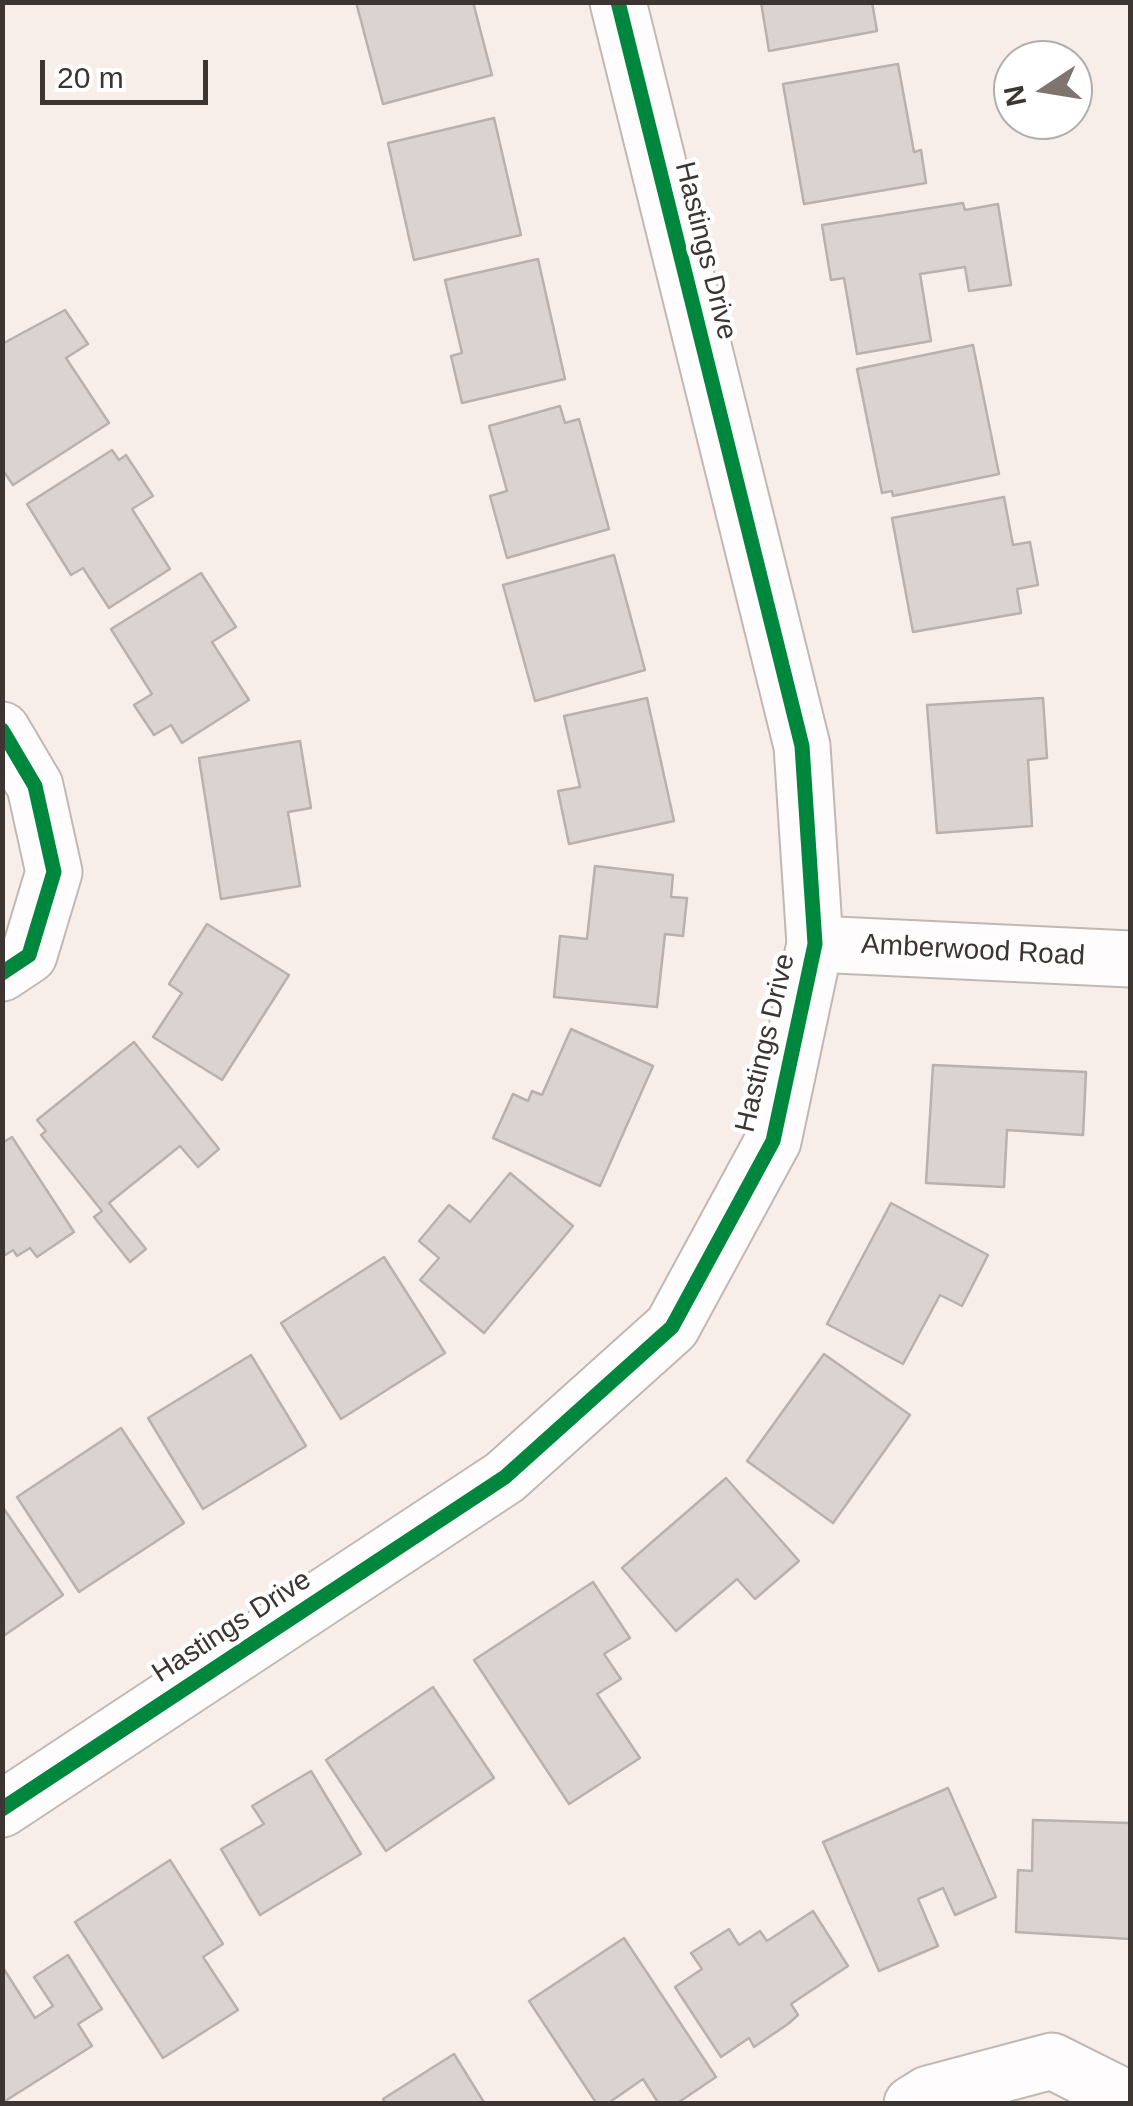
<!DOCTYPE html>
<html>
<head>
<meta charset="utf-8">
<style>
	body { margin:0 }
	#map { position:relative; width:1133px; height:2106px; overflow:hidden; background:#f7ede9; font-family:Arial,sans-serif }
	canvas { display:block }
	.frame { position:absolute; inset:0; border:5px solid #3d3531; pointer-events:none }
	.north { position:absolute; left:993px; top:40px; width:100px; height:100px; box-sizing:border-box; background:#fff; border:2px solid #b1aead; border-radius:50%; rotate:258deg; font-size:28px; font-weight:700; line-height:40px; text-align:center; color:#3d3531 }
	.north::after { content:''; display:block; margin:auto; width:35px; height:45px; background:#7e7571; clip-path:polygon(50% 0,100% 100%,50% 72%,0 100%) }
	.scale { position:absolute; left:40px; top:60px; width:168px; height:45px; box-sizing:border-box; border:5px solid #3d3531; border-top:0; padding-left:12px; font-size:30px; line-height:35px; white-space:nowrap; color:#3d3531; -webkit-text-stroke:8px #fff; paint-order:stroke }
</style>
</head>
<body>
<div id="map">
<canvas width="1133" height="2106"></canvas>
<div class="frame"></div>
<div class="north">N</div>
<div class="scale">20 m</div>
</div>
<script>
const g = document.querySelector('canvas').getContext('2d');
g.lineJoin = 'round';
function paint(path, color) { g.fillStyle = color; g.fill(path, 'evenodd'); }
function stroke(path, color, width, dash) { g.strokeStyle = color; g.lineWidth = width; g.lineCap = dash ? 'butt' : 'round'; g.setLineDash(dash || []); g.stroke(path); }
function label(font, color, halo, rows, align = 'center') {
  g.font = font + ' Arial,sans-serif'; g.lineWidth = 9; g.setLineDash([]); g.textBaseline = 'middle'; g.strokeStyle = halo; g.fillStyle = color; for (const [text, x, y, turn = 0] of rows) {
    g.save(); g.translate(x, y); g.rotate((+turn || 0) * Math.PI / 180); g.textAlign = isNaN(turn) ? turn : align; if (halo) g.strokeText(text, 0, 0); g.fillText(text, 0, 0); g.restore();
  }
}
const building = new Path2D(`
	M 356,2 L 473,2 L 492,75 L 383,104 Z
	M 761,2 L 872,2 L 877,31 L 769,51 Z
	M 898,64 L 914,152 L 921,150 L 926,183 L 804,204 L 783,84 Z
	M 494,118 L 521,235 L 414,260 L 388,143 Z
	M 963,203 L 965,210 L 998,204 L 1011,285 L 969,291 L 965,267 L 920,274 L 931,341 L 857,354 L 844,278 L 831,280 L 822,225 Z
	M 538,259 L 565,379 L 462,403 L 451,356 L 462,353 L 445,280 Z
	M 65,310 L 88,344 L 66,358 L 109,423 L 13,485 L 2,469 L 2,344 Z
	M 973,345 L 999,474 L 893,496 L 892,491 L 882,493 L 857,369 Z
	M 560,406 L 565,423 L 579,419 L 609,529 L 507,558 L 490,496 L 507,491 L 489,426 Z
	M 112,450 L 119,460 L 126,455 L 153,496 L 132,509 L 170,569 L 109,608 L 83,568 L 71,575 L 27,504 Z
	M 1004,497 L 1013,545 L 1030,542 L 1038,585 L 1017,589 L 1021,613 L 913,632 L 892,518 Z
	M 614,555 L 645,670 L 535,701 L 503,585 Z
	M 201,573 L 236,627 L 212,642 L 249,700 L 182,743 L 171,725 L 154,735 L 134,705 L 152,694 L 111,629 Z
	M 647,698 L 674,821 L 569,844 L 558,791 L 580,787 L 564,716 Z
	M 1043,698 L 1047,758 L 1028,760 L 1032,826 L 937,833 L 927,705 Z
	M 300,741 L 311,808 L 288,812 L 300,886 L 221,899 L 199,758 Z
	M 595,866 L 673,875 L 671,897 L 687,898 L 683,936 L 665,934 L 657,1007 L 554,997 L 560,936 L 587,939 Z
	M 207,924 L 289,975 L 222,1080 L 153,1037 L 182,993 L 169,984 Z
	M 571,1029 L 653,1066 L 600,1186 L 493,1138 L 513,1094 L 528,1101 L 532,1091 L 542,1095 Z
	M 134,1042 L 219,1149 L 198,1167 L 180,1146 L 109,1203 L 146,1249 L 130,1262 L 94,1217 L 102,1211 L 41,1135 L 46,1131 L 37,1120 Z
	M 933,1065 L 1086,1072 L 1083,1135 L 1007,1130 L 1004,1187 L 926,1183 Z
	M 12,1137 L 74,1232 L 37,1257 L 30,1248 L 17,1256 L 13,1250 L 2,1257 L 2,1143 Z
	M 510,1173 L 573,1226 L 484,1333 L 420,1280 L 439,1258 L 419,1241 L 449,1205 L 470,1222 Z
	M 891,1203 L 988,1255 L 962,1306 L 940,1295 L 903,1364 L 827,1324 Z
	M 384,1257 L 445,1353 L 341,1419 L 281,1323 Z
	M 824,1354 L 910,1415 L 833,1523 L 747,1461 Z
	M 251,1355 L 306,1446 L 203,1509 L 148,1418 Z
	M 121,1428 L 184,1523 L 79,1592 L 17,1497 Z
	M 726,1478 L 799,1561 L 755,1599 L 737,1579 L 676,1631 L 622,1568 Z
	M 2,1506 L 63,1595 L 2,1637 Z
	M 593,1582 L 630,1638 L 604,1654 L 621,1679 L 597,1694 L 640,1758 L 569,1804 L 474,1660 Z
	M 433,1687 L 494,1778 L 386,1851 L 326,1760 Z
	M 311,1771 L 361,1854 L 260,1915 L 221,1849 L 264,1824 L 252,1806 Z
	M 948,1788 L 996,1897 L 955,1915 L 943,1888 L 918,1899 L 938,1946 L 879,1971 L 823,1842 Z
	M 1033,1820 L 1130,1823 L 1130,1939 L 1016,1932 L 1018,1870 L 1032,1871 Z
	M 170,1860 L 223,1944 L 203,1957 L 238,2010 L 163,2058 L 75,1922 Z
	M 813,1911 L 848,1966 L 791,2004 L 798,2015 L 788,2024 L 754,2047 L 749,2038 L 721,2057 L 675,1987 L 702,1969 L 691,1953 L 729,1929 L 739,1945 L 760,1931 L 767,1941 Z
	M 624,1938 L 716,2077 L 676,2104 L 659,2104 L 643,2079 L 607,2104 L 597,2104 L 529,2001 Z
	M 68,1955 L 102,2009 L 78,2024 L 92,2046 L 2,2103 L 2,1966 L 35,2018 L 53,2006 L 34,1977 Z
	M 454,2054 L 485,2104 L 386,2104 L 383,2099 Z`);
paint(building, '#dbd3cf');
stroke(building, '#b9b1ae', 2.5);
const minor = new Path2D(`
	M 2,730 L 35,786 L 54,872 L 29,955 L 2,973
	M 815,944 L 1130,959
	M 912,2104 L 928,2094 L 1052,2061 L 1130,2100`);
const tertiary = new Path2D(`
	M 2,1809 L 505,1477 L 672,1327 L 773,1141 L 815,944 L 802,746 L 618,2`);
stroke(minor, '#c1b8b4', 59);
stroke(tertiary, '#c1b8b4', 59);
stroke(minor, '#fefcfc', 55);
stroke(tertiary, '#fefcfc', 55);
stroke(new Path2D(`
	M 2,730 L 35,786 L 54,872 L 29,955 L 2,973
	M 2,1809 L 505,1477 L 672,1327 L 773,1141 L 815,944 L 802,746 L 618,2`), '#00873e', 15);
label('28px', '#3d3531', '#fff', [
	["Hastings Drive",705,251,76],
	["Amberwood Road",973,951,3],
	["Hastings Drive",766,1043,-77],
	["Hastings Drive",232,1627,-33]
]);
</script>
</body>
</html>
